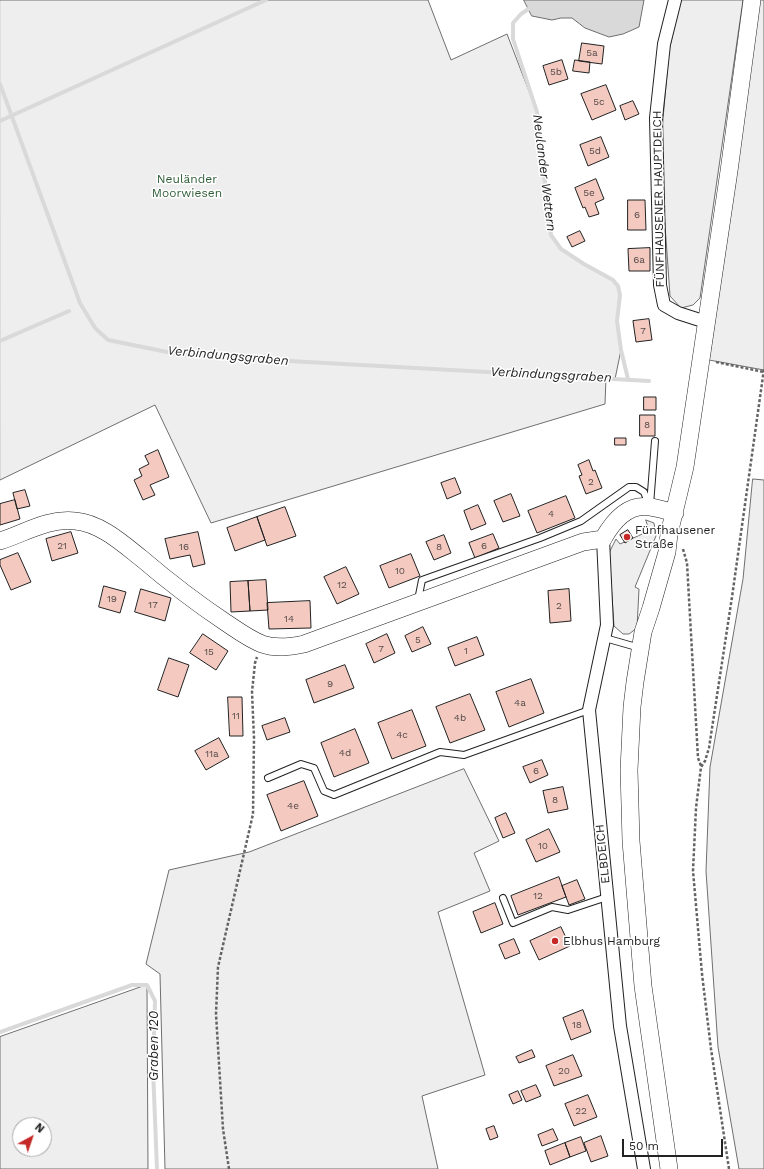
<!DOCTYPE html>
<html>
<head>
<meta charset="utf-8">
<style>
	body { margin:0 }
	#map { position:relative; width:764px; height:1169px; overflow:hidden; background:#fff; font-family:"Work Sans",sans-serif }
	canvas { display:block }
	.north { position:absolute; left:12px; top:1117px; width:40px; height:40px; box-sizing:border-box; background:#fff; border:1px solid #a7a7a7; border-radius:50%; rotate:40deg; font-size:11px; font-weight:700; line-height:16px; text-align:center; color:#222 }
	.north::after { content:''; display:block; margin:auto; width:14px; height:18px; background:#c62828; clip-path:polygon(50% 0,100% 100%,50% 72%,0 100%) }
	.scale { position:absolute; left:622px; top:1139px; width:101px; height:18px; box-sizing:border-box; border:2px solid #222; border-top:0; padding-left:5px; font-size:12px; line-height:14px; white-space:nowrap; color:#222; -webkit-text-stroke:3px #fff; paint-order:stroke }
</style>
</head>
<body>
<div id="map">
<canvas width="764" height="1169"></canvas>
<div class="north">N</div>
<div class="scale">50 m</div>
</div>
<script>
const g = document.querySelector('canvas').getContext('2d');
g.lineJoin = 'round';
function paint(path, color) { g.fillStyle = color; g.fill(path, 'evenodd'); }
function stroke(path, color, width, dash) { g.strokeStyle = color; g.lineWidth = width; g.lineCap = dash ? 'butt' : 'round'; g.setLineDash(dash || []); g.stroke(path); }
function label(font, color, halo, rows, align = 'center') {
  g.font = font + ' "Work Sans",sans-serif'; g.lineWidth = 3; g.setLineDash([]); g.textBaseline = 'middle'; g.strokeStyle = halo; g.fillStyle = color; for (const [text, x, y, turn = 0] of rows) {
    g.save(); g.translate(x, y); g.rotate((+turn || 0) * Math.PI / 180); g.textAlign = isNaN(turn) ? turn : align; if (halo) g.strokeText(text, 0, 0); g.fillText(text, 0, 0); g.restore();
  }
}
const green = new Path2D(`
	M 0,0 L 428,0 L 451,60 L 507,34 L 537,112 L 551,235 L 558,245 L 568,254 L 584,264 L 613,280 L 618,286 L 620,295 L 617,321 L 621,350 L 615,379 L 606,378 L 605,404 L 211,523 L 155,405 L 0,480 Z
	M 681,0 L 743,0 L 700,298 L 693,305 L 681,308 L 670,296 L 660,153 L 669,51 Z
	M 760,0 L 764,0 L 764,370 L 709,360 L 736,178 Z
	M 753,479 L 764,480 L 764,1169 L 739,1169 L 718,1047 L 706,871 L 710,767 L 743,579 Z
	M 646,520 L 654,523 L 656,536 L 635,587 L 639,589 L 637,628 L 629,634 L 623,634 L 614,626 L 609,553 L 616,539 L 620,544 L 649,531 Z
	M 464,769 L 499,841 L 474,853 L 490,891 L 438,912 L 485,1075 L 422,1096 L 438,1169 L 165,1169 L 160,974 L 146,964 L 169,870 L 249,852 Z
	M 147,985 L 148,1169 L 0,1169 L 0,1037 ZM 20,1125 L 44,1125 L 44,1149 L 20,1149 Z`);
paint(green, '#eee');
stroke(green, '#6f6f6f', 1);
const water = new Path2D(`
	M 524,0 L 644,0 L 639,27 L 623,34 L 609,37 L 585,28 L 572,18 L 561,18 L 552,20 L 532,16 Z`);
paint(water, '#d9d9d9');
stroke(water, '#6f6f6f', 1);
stroke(new Path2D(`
	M 533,6 L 521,14 L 513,23 L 513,39 L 537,112 L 551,235 L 561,249 L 584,264 L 613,280 L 618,286 L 620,295 L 617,321 L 621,350 L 628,379
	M 0,84 L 80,303 L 95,328 L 108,340 L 182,355 L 649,381
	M 0,121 L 266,0
	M 0,341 L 69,311
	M 0,1032 L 132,985 L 147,985 L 155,1001 L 153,1069 L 157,1169`), '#d9d9d9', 4);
const building = new Path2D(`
	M 582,43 L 604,46 L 602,64 L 579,61 Z
	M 562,60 L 568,79 L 549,85 L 543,66 Z
	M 575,60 L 590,62 L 589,73 L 573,71 Z
	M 606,85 L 616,110 L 592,120 L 581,94 Z
	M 633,101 L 639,114 L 625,120 L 620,106 Z
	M 601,137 L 609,157 L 588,166 L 580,145 Z
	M 596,179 L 604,199 L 595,203 L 599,214 L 589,217 L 585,207 L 583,208 L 575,188 Z
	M 628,200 L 645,200 L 646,230 L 628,230 Z
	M 580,231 L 585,241 L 572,247 L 567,237 Z
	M 650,248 L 650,271 L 629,271 L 628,249 Z
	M 649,319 L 652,340 L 636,342 L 633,321 Z
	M 644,397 L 656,397 L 656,410 L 644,410 Z
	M 640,415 L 655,415 L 655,436 L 640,436 Z
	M 615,438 L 626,438 L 626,445 L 615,445 Z
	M 158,450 L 169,477 L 150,485 L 155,495 L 143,500 L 134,480 L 142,476 L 139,469 L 149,464 L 145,456 Z
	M 589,460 L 593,471 L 595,470 L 602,488 L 586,494 L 579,476 L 582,475 L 578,465 Z
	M 455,478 L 461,493 L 447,499 L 441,483 Z
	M 25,490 L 30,506 L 17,509 L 13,493 Z
	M 511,494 L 520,516 L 503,522 L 494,501 Z
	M 566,496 L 575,518 L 537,533 L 528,511 Z
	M 15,500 L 20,519 L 0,525 L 0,504 Z
	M 478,505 L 486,524 L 471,530 L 464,511 Z
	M 285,507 L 296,536 L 267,546 L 257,517 Z
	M 257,517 L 265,540 L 235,551 L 227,528 Z
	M 628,530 L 633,538 L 625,543 L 620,535 Z
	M 71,532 L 78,553 L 52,561 L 46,539 Z
	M 198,532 L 205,564 L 193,567 L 190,555 L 170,559 L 165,539 Z
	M 493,534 L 499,548 L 475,558 L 469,543 Z
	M 444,535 L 451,553 L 434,560 L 426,542 Z
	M 18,553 L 31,582 L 11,590 L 0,565 L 0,560 Z
	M 411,554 L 420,576 L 389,588 L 380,566 Z
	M 346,567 L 359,594 L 337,604 L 324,577 Z
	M 266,580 L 268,610 L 250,611 L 248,581 Z
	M 248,581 L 250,611 L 231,612 L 230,582 Z
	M 104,586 L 126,592 L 120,613 L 99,607 Z
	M 141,589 L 171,598 L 165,621 L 135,612 Z
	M 569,589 L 571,621 L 550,623 L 548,591 Z
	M 310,601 L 311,628 L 269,629 L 267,603 Z
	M 423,627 L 431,644 L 412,652 L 405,636 Z
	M 203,634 L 228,651 L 216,670 L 190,653 Z
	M 387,634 L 395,653 L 374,663 L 366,644 Z
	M 477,637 L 484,655 L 455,666 L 448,648 Z
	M 169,658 L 189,665 L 178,697 L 158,690 Z
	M 345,665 L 354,688 L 314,703 L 306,680 Z
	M 531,679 L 544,713 L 509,727 L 496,692 Z
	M 470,694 L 485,730 L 450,743 L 436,707 Z
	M 228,697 L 242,697 L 243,736 L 230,736 Z
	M 412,710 L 426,746 L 392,759 L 378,723 Z
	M 285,718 L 290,732 L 267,740 L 262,726 Z
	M 355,729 L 369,763 L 334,777 L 321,743 Z
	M 219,738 L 229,757 L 206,770 L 195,751 Z
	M 542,760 L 548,775 L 530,783 L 523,767 Z
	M 304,781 L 318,816 L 281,831 L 267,795 Z
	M 563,787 L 568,809 L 548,813 L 543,791 Z
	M 506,813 L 515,833 L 503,838 L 495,818 Z
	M 549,829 L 560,852 L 536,862 L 526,840 Z
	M 559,877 L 566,897 L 518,915 L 511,896 Z
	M 577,880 L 585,899 L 569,905 L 562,886 Z
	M 495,903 L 503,924 L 481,933 L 473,912 Z
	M 561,927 L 570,946 L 539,960 L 530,941 Z
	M 514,939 L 520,953 L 505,959 L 499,945 Z
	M 583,1010 L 591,1032 L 571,1040 L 563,1018 Z
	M 532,1050 L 535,1057 L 519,1063 L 516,1057 Z
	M 573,1055 L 582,1076 L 554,1086 L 546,1066 Z
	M 536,1085 L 541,1096 L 526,1102 L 521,1091 Z
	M 518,1091 L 522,1100 L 513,1104 L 509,1095 Z
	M 588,1095 L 597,1117 L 574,1126 L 565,1104 Z
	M 494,1126 L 498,1137 L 490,1140 L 486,1129 Z
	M 553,1129 L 558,1140 L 542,1146 L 538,1135 Z
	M 601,1136 L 608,1156 L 591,1162 L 584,1143 Z
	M 581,1137 L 586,1151 L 570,1157 L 565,1143 Z
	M 565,1143 L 570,1157 L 550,1165 L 545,1151 Z`);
paint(building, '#f3c9c0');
stroke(building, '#222', 1);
const lane = new Path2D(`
	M 650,505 L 655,441
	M 418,600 L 422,580 L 540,538 L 581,521 L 629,487 L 636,487 L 644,492 L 649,505
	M 605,638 L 640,648
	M 268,778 L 301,764 L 314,768 L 324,791 L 334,795 L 440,752 L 464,755 L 589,710
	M 503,898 L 513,923 L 552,907 L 568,910 L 607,897`);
const street = new Path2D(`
	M 675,0 L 664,44 L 656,118 L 660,285 L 664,305 L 678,313 L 706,322
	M 603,539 L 607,625 L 589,710 L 620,1026 L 644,1169`);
const secondary = new Path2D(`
	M 0,541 C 25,533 48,518 75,521 C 100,523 122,543 141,558 C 168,581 195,602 225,622 C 237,630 249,639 262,644 C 276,649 290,647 304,644 L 583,542 L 603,539 C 613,521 628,503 650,507 C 658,508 667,511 675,513
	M 669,1169 L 643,986 L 631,841 L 629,770 L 632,707 L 635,682 L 643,632 L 651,608 L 667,552 L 669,534 L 685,467 L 729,171 L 752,0`);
stroke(lane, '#222', 8);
stroke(street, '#222', 14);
stroke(secondary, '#222', 18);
stroke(new Path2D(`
	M 716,362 L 764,372
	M 683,549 L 687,563 L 698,758 L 701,766
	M 229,1169 L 223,1129 L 216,1014 L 218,967 L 253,814 L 254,738 L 252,692 L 255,663 L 257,657
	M 729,1169 L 711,1049 L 702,974 L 693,871 L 696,808 L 701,767 L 705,761 L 709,748 L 732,597 L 764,369`), '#646464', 2.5, [3, 2]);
stroke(lane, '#fff', 6);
stroke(street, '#fff', 12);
stroke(secondary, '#fff', 17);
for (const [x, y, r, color] of [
	[627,537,4,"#c62828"],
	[555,941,4,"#c62828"]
]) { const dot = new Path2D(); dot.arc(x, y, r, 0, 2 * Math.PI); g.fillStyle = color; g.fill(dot); stroke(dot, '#fff', 1.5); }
label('10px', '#564c4a', null, [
	["5a",592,53],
	["5b",556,72],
	["5c",599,102],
	["5d",595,151],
	["5e",589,193],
	["6",637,215],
	["6a",639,260],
	["7",643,331],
	["8",647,425],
	["2",591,482],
	["4",551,514],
	["21",62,546],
	["6",484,546],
	["16",184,547],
	["8",439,547],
	["10",400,571],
	["12",342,585],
	["19",112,599],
	["17",153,605],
	["2",559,606],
	["14",289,619],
	["5",418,640],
	["7",381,649],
	["1",466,651],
	["15",209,652],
	["9",330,684],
	["4a",520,703],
	["11",236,716],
	["4b",460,718],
	["4c",402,735],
	["4d",345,753],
	["11a",212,754],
	["6",536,771],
	["8",555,800],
	["4e",293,806],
	["10",543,846],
	["12",538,896],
	["18",577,1025],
	["20",564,1071],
	["22",581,1111]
]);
label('12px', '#2f5e38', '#fff', [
	["Neuländer",187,179],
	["Moorwiesen",187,193]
]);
label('12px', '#222', '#fff', [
	["FÜNFHAUSENER HAUPTDEICH",659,199,-91],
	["ELBDEICH",603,854,-96]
]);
label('12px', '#222', '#fff', [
	["Fünfhausener",635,530],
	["Straße",635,544],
	["Elbhus Hamburg",563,941]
], 'left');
label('italic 13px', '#222', '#fff', [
	["Neulander Wettern",544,173,83],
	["Verbindungsgraben",228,356,5],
	["Verbindungsgraben",551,375,3],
	["Graben 120",154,1046,-90]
]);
</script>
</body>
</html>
